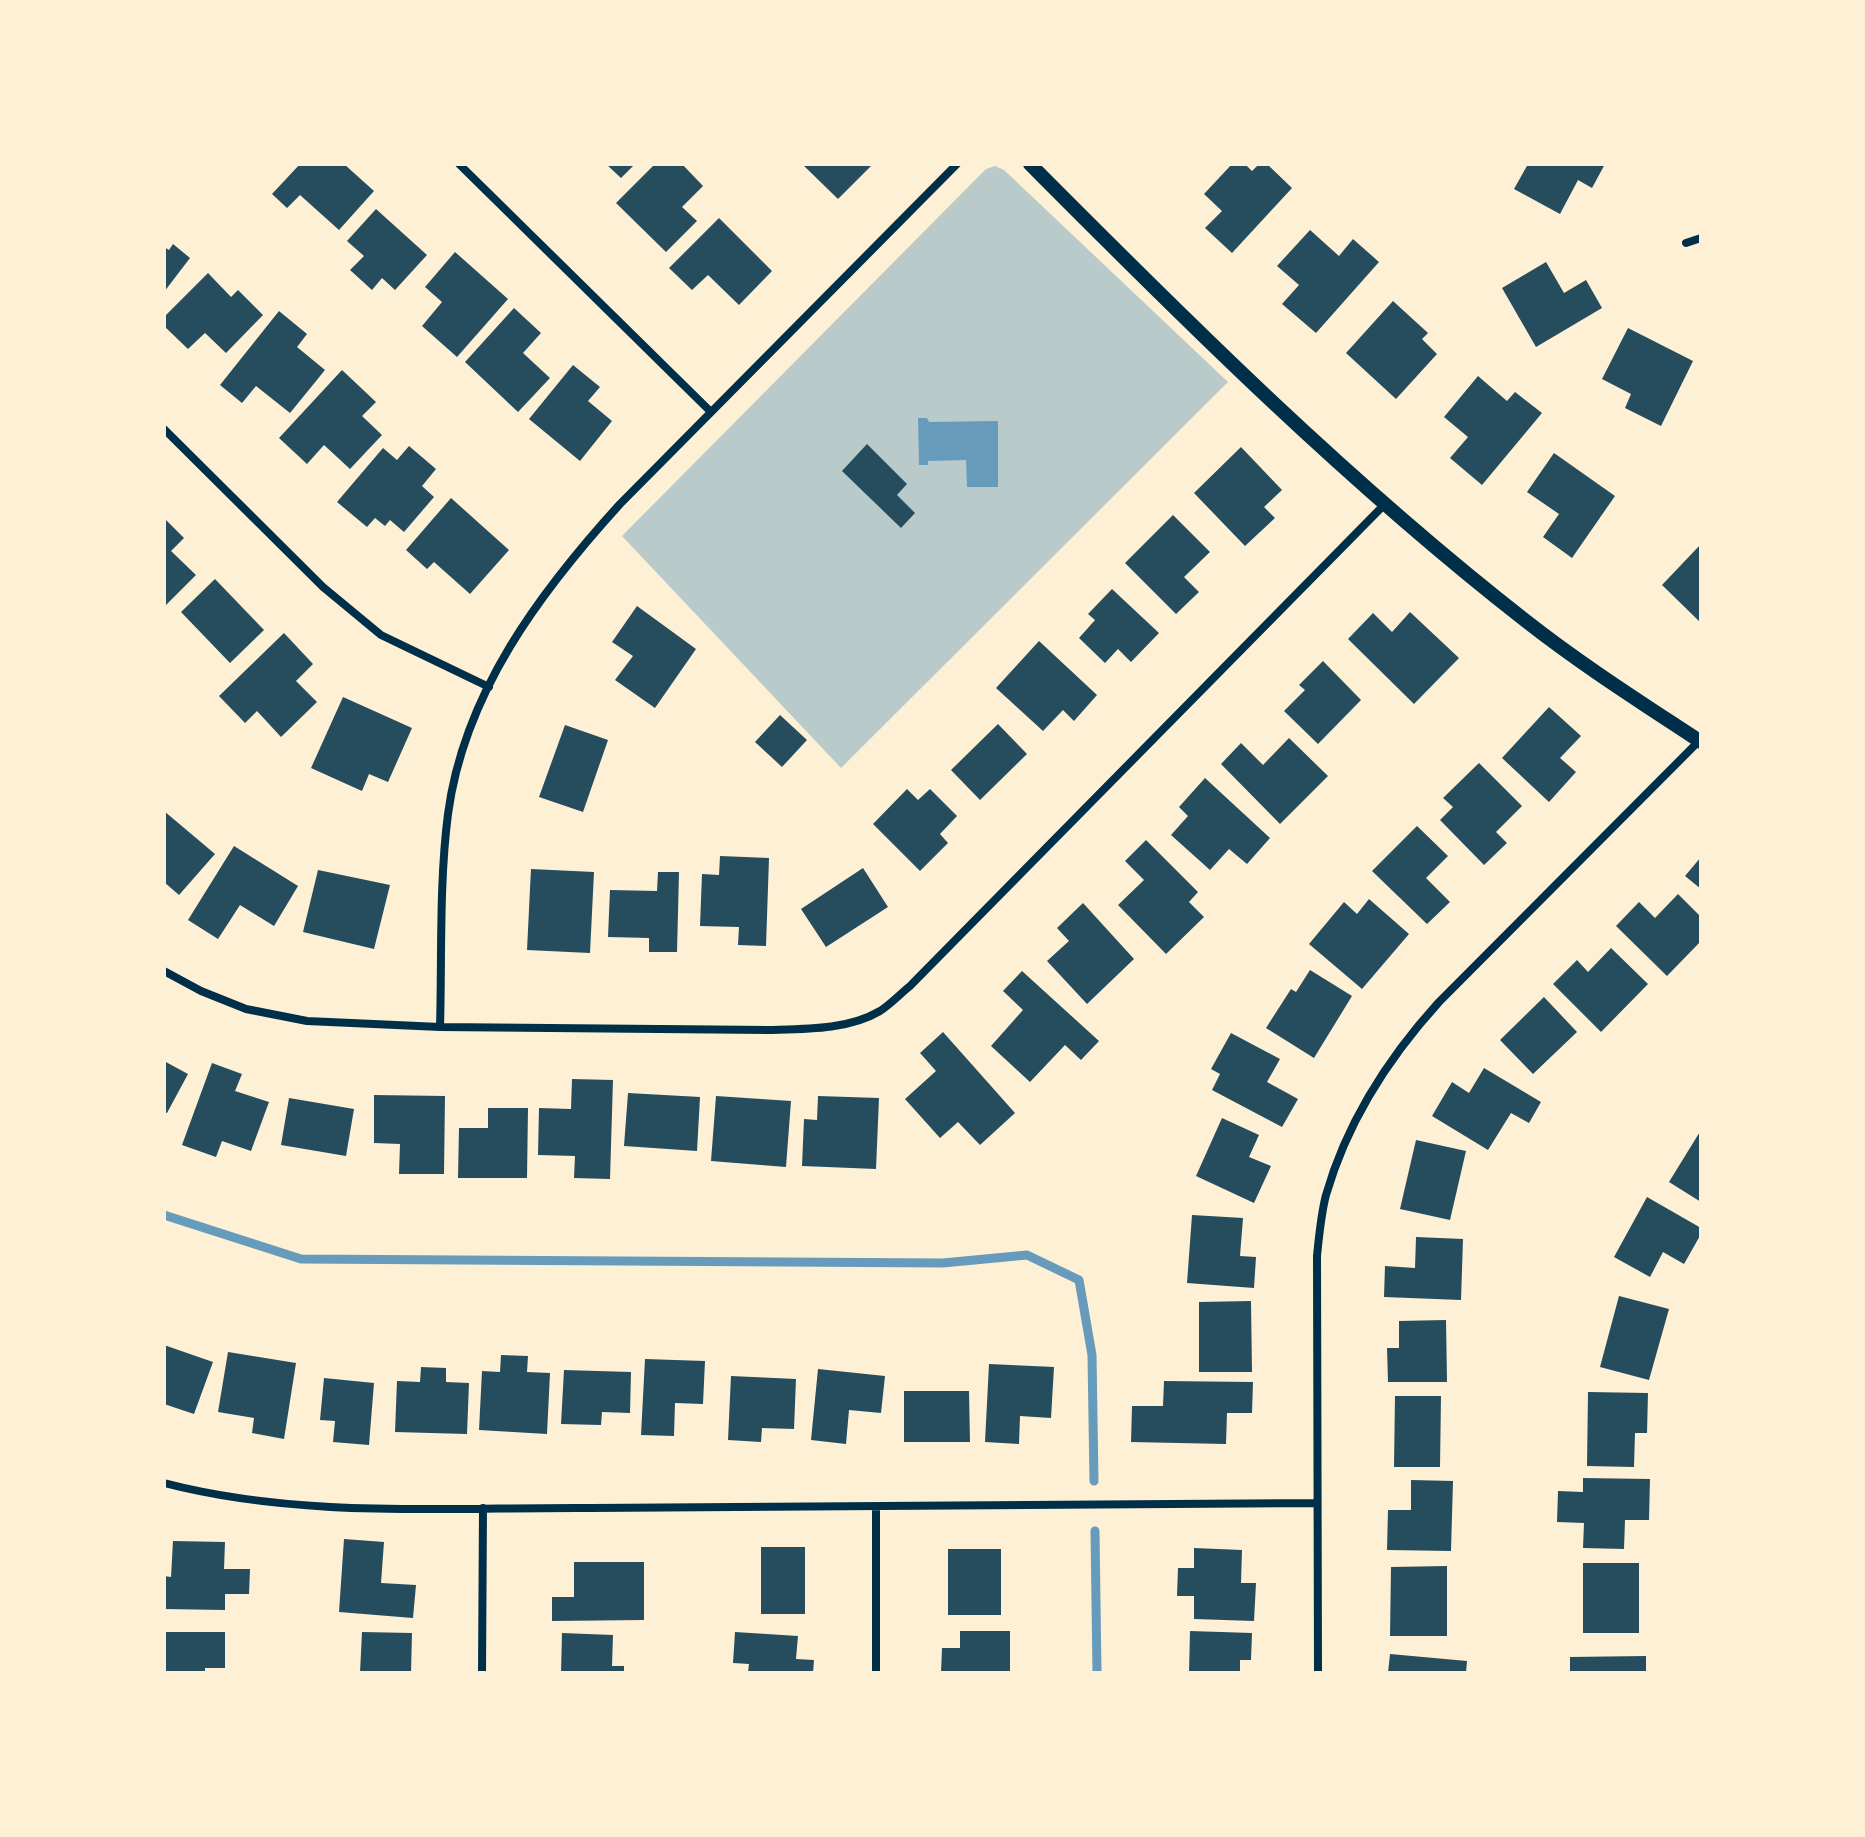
<!DOCTYPE html>
<html>
<head>
<meta charset="utf-8">
<style>
	body { margin:0 }
	#map { position:relative; width:1865px; height:1837px; overflow:hidden; background:#fdf0d5; font-family:"Alegreya Sans",sans-serif }
	canvas { display:block }
	.frame { position:absolute; inset:0; border:166px solid #fdf0d5; pointer-events:none }
</style>
</head>
<body>
<div id="map">
<canvas width="1865" height="1837"></canvas>
<div class="frame"></div>
</div>
<script>
const g = document.querySelector('canvas').getContext('2d');
g.lineJoin = 'round';
function paint(path, color) { g.fillStyle = color; g.fill(path, 'evenodd'); }
function stroke(path, color, width, dash) { g.strokeStyle = color; g.lineWidth = width; g.lineCap = dash ? 'butt' : 'round'; g.setLineDash(dash || []); g.stroke(path); }
paint(new Path2D(`
	M 995,166 L 1004,170 L 1228,382 L 841,768 L 622,536 L 986,169 Z`), '#b9caca');
paint(new Path2D(`
	M 918,418 L 927,418 L 929,422 L 998,421 L 998,487 L 967,487 L 966,460 L 928,461 L 928,465 L 919,465 Z`), '#669bbc');
stroke(new Path2D(`
	M 164,1215 L 301,1259 L 943,1263 L 1027,1255 L 1079,1280 L 1092,1355 L 1094,1481
	M 1095,1531 L 1097,1673`), '#669bbc', 9);
paint(new Path2D(`
	M 300,164 L 344,164 L 374,191 L 339,230 L 300,195 L 287,208 L 272,194 Z
	M 606,164 L 635,164 L 621,178 Z
	M 655,164 L 682,164 L 703,186 L 682,207 L 697,221 L 666,252 L 616,203 Z
	M 802,164 L 873,164 L 838,199 Z
	M 1232,164 L 1245,164 L 1252,171 L 1259,164 L 1267,164 L 1292,188 L 1232,253 L 1205,228 L 1222,211 L 1204,194 Z
	M 1528,164 L 1605,164 L 1592,188 L 1578,180 L 1560,214 L 1514,189 Z
	M 376,209 L 427,255 L 395,290 L 382,278 L 372,290 L 350,270 L 364,256 L 347,241 Z
	M 719,218 L 772,271 L 739,305 L 708,275 L 692,290 L 669,268 Z
	M 1310,230 L 1339,256 L 1353,239 L 1379,262 L 1316,333 L 1282,304 L 1299,285 L 1277,266 Z
	M 173,244 L 190,258 L 164,292 L 164,247 L 169,250 Z
	M 455,252 L 508,299 L 457,357 L 422,326 L 442,302 L 425,287 Z
	M 1546,262 L 1564,293 L 1586,280 L 1602,308 L 1536,347 L 1502,288 Z
	M 208,273 L 231,297 L 238,290 L 263,315 L 226,353 L 205,333 L 188,349 L 164,326 L 164,317 Z
	M 1393,301 L 1428,333 L 1422,339 L 1437,354 L 1396,399 L 1346,353 Z
	M 514,308 L 541,333 L 523,353 L 550,378 L 518,412 L 465,362 Z
	M 279,311 L 307,334 L 297,347 L 325,370 L 290,413 L 256,386 L 242,403 L 220,385 Z
	M 1628,328 L 1693,361 L 1661,426 L 1625,408 L 1631,394 L 1602,379 Z
	M 573,365 L 600,387 L 588,401 L 612,421 L 580,461 L 529,419 Z
	M 342,370 L 376,402 L 362,416 L 382,435 L 350,469 L 324,445 L 307,464 L 279,438 Z
	M 1478,376 L 1507,401 L 1515,392 L 1542,413 L 1482,485 L 1450,458 L 1468,437 L 1444,417 Z
	M 867,444 L 907,484 L 897,495 L 915,513 L 901,528 L 842,471 Z
	M 409,446 L 436,469 L 422,486 L 434,497 L 404,532 L 390,520 L 385,526 L 375,518 L 367,527 L 337,502 L 383,448 L 397,460 Z
	M 1241,447 L 1282,490 L 1264,507 L 1275,518 L 1245,546 L 1194,493 Z
	M 1554,453 L 1615,496 L 1572,558 L 1543,537 L 1559,514 L 1527,492 Z
	M 451,498 L 509,550 L 470,594 L 434,562 L 427,569 L 406,550 Z
	M 1173,515 L 1210,552 L 1184,577 L 1199,592 L 1176,614 L 1125,563 Z
	M 164,518 L 184,538 L 171,551 L 196,575 L 164,607 Z
	M 1701,544 L 1701,623 L 1662,585 Z
	M 215,579 L 264,630 L 230,663 L 181,612 Z
	M 1112,589 L 1159,633 L 1131,662 L 1118,649 L 1105,663 L 1079,638 L 1095,620 L 1088,614 Z
	M 637,606 L 696,649 L 655,708 L 615,680 L 633,656 L 612,642 Z
	M 1410,612 L 1459,658 L 1414,704 L 1348,639 L 1373,613 L 1392,632 Z
	M 284,633 L 313,664 L 296,681 L 317,702 L 281,737 L 257,711 L 245,723 L 219,696 Z
	M 1039,641 L 1097,695 L 1074,721 L 1063,710 L 1043,731 L 996,688 Z
	M 1323,661 L 1361,700 L 1318,744 L 1284,711 L 1305,690 L 1299,685 Z
	M 343,697 L 412,728 L 388,782 L 369,774 L 362,791 L 311,768 Z
	M 1549,707 L 1581,736 L 1560,758 L 1576,772 L 1549,802 L 1502,758 Z
	M 780,715 L 807,740 L 782,767 L 755,742 Z
	M 998,724 L 1027,754 L 980,800 L 951,770 Z
	M 565,725 L 608,740 L 583,812 L 539,797 Z
	M 1289,738 L 1328,776 L 1280,824 L 1221,764 L 1241,743 L 1263,765 Z
	M 1479,763 L 1522,806 L 1496,832 L 1507,843 L 1484,865 L 1440,820 L 1453,807 L 1443,798 Z
	M 1205,778 L 1270,838 L 1247,864 L 1229,849 L 1210,870 L 1171,835 L 1188,816 L 1179,807 Z
	M 907,789 L 918,800 L 930,789 L 957,816 L 940,834 L 948,843 L 920,871 L 873,824 Z
	M 164,811 L 215,854 L 179,895 L 164,882 Z
	M 1417,826 L 1448,856 L 1426,878 L 1450,902 L 1427,924 L 1372,871 Z
	M 1146,840 L 1198,892 L 1189,902 L 1204,917 L 1166,954 L 1118,905 L 1144,880 L 1125,861 Z
	M 234,846 L 298,886 L 274,926 L 240,905 L 218,939 L 188,920 Z
	M 720,856 L 769,858 L 766,946 L 738,945 L 739,927 L 700,926 L 702,874 L 719,875 Z
	M 1701,857 L 1701,889 L 1685,876 Z
	M 863,868 L 888,907 L 826,947 L 801,909 Z
	M 531,869 L 594,872 L 590,953 L 527,950 Z
	M 318,870 L 390,885 L 374,949 L 303,932 Z
	M 658,872 L 679,872 L 677,952 L 649,952 L 649,938 L 608,937 L 610,890 L 657,891 Z
	M 1678,894 L 1701,917 L 1701,941 L 1667,976 L 1616,926 L 1639,902 L 1655,918 Z
	M 1369,899 L 1409,934 L 1362,989 L 1309,944 L 1344,902 L 1357,914 Z
	M 1083,903 L 1134,959 L 1087,1004 L 1047,961 L 1069,941 L 1057,928 Z
	M 1611,948 L 1648,984 L 1601,1032 L 1553,984 L 1577,960 L 1588,972 Z
	M 1310,970 L 1352,996 L 1314,1058 L 1266,1028 L 1291,989 L 1296,992 Z
	M 1022,971 L 1099,1041 L 1081,1060 L 1065,1045 L 1030,1082 L 991,1046 L 1023,1010 L 1003,991 Z
	M 1544,997 L 1577,1032 L 1533,1074 L 1500,1040 Z
	M 943,1032 L 1015,1113 L 980,1145 L 958,1122 L 940,1138 L 905,1099 L 936,1071 L 920,1053 Z
	M 1231,1033 L 1280,1059 L 1267,1082 L 1298,1099 L 1282,1127 L 1212,1090 L 1220,1074 L 1211,1069 Z
	M 164,1061 L 188,1074 L 167,1113 L 164,1112 Z
	M 212,1063 L 242,1074 L 235,1091 L 269,1102 L 251,1151 L 222,1141 L 216,1157 L 182,1145 Z
	M 1484,1068 L 1541,1102 L 1529,1123 L 1511,1113 L 1488,1150 L 1432,1116 L 1452,1082 L 1469,1093 Z
	M 572,1079 L 613,1080 L 610,1179 L 574,1178 L 575,1156 L 538,1155 L 539,1108 L 571,1109 Z
	M 628,1093 L 700,1097 L 697,1151 L 624,1146 Z
	M 374,1095 L 445,1096 L 444,1174 L 399,1174 L 400,1144 L 374,1143 Z
	M 716,1096 L 791,1101 L 786,1167 L 711,1161 Z
	M 818,1096 L 879,1098 L 876,1169 L 802,1166 L 804,1119 L 817,1120 Z
	M 289,1098 L 354,1109 L 346,1156 L 281,1145 Z
	M 488,1108 L 528,1108 L 527,1178 L 458,1178 L 459,1128 L 488,1128 Z
	M 1222,1118 L 1259,1135 L 1249,1157 L 1271,1166 L 1254,1203 L 1196,1176 Z
	M 1701,1130 L 1701,1202 L 1669,1182 Z
	M 1416,1140 L 1466,1151 L 1450,1220 L 1400,1209 Z
	M 1647,1197 L 1701,1228 L 1701,1234 L 1684,1264 L 1663,1252 L 1650,1277 L 1614,1257 Z
	M 1192,1215 L 1243,1218 L 1240,1256 L 1256,1257 L 1254,1288 L 1187,1283 Z
	M 1416,1237 L 1463,1239 L 1461,1300 L 1384,1297 L 1385,1266 L 1415,1268 Z
	M 1619,1296 L 1669,1309 L 1649,1380 L 1600,1367 Z
	M 1251,1301 L 1252,1372 L 1199,1372 L 1199,1302 Z
	M 1446,1320 L 1447,1382 L 1388,1382 L 1387,1348 L 1399,1348 L 1399,1321 Z
	M 164,1345 L 213,1362 L 194,1414 L 164,1404 Z
	M 228,1352 L 296,1363 L 284,1439 L 252,1433 L 254,1418 L 218,1412 Z
	M 501,1355 L 528,1356 L 527,1372 L 550,1373 L 547,1434 L 479,1430 L 482,1371 L 500,1372 Z
	M 645,1359 L 705,1361 L 703,1404 L 675,1403 L 674,1436 L 641,1435 Z
	M 989,1364 L 1054,1367 L 1051,1418 L 1020,1416 L 1019,1444 L 985,1442 Z
	M 421,1367 L 446,1368 L 446,1382 L 469,1383 L 467,1434 L 395,1432 L 397,1381 L 420,1382 Z
	M 818,1369 L 885,1376 L 881,1413 L 849,1410 L 846,1444 L 811,1440 Z
	M 564,1370 L 631,1372 L 630,1413 L 602,1412 L 601,1425 L 561,1424 Z
	M 731,1376 L 796,1379 L 794,1429 L 762,1428 L 761,1442 L 728,1440 Z
	M 324,1378 L 374,1383 L 369,1445 L 333,1442 L 335,1421 L 320,1420 Z
	M 1164,1381 L 1253,1382 L 1252,1413 L 1227,1413 L 1226,1444 L 1131,1442 L 1132,1406 L 1163,1406 Z
	M 904,1391 L 969,1391 L 970,1442 L 904,1442 Z
	M 1588,1392 L 1648,1393 L 1647,1433 L 1635,1433 L 1634,1467 L 1587,1466 Z
	M 1395,1396 L 1441,1396 L 1440,1467 L 1394,1467 Z
	M 1583,1478 L 1650,1479 L 1649,1520 L 1625,1520 L 1624,1549 L 1583,1548 L 1584,1523 L 1557,1522 L 1558,1491 L 1583,1492 Z
	M 1411,1480 L 1453,1481 L 1451,1551 L 1387,1550 L 1388,1510 L 1411,1510 Z
	M 344,1539 L 384,1542 L 381,1583 L 416,1585 L 413,1618 L 339,1612 Z
	M 173,1541 L 225,1542 L 224,1569 L 250,1569 L 249,1594 L 225,1594 L 225,1610 L 164,1609 L 164,1576 L 171,1577 Z
	M 761,1547 L 805,1547 L 805,1614 L 761,1614 Z
	M 1194,1548 L 1242,1550 L 1241,1583 L 1256,1583 L 1254,1621 L 1194,1619 L 1194,1596 L 1177,1596 L 1178,1568 L 1194,1568 Z
	M 948,1549 L 1001,1549 L 1001,1615 L 948,1615 Z
	M 574,1562 L 644,1562 L 644,1620 L 552,1621 L 552,1597 L 574,1597 Z
	M 1583,1563 L 1639,1563 L 1639,1633 L 1583,1633 Z
	M 1447,1566 L 1447,1636 L 1390,1636 L 1391,1567 Z
	M 960,1631 L 1010,1631 L 1010,1673 L 941,1673 L 942,1648 L 960,1648 Z
	M 1190,1631 L 1252,1633 L 1251,1660 L 1240,1660 L 1240,1673 L 1189,1673 Z
	M 164,1632 L 225,1632 L 225,1668 L 205,1668 L 205,1673 L 166,1673 Z
	M 362,1632 L 412,1633 L 411,1673 L 360,1673 Z
	M 735,1632 L 798,1636 L 796,1659 L 814,1660 L 813,1673 L 748,1673 L 749,1664 L 733,1663 Z
	M 562,1633 L 613,1635 L 612,1666 L 624,1666 L 624,1673 L 561,1673 Z
	M 1390,1654 L 1467,1661 L 1466,1673 L 1388,1673 Z
	M 1646,1656 L 1646,1673 L 1570,1673 L 1570,1657 Z`), '#264d5e');
stroke(new Path2D(`
	M 459,164 L 711,412
	M 1686,243 L 1701,238
	M 164,429 L 323,587 L 381,635 L 489,687
	M 164,971 L 201,991 L 246,1009 L 307,1021 L 440,1027 L 768,1030 C 805,1029 848,1030 880,1011 C 891,1004 900,994 910,986 L 1385,504
	M 440,1027 C 442,956 439,884 448,814 C 464,693 540,592 620,504 L 957,164
	M 164,1483 C 302,1519 449,1507 591,1508 C 833,1508 1075,1506 1317,1503
	M 482,1673 L 483,1508
	M 876,1673 L 876,1509
	M 1318,1673 L 1317,1256 C 1319,1236 1321,1214 1326,1195 C 1347,1122 1389,1057 1439,1002 L 1700,740`), '#003049', 8);
stroke(new Path2D(`
	M 1030,164 C 1188,323 1349,483 1526,621 C 1582,665 1642,703 1701,742`), '#003049', 14);
</script>
</body>
</html>
